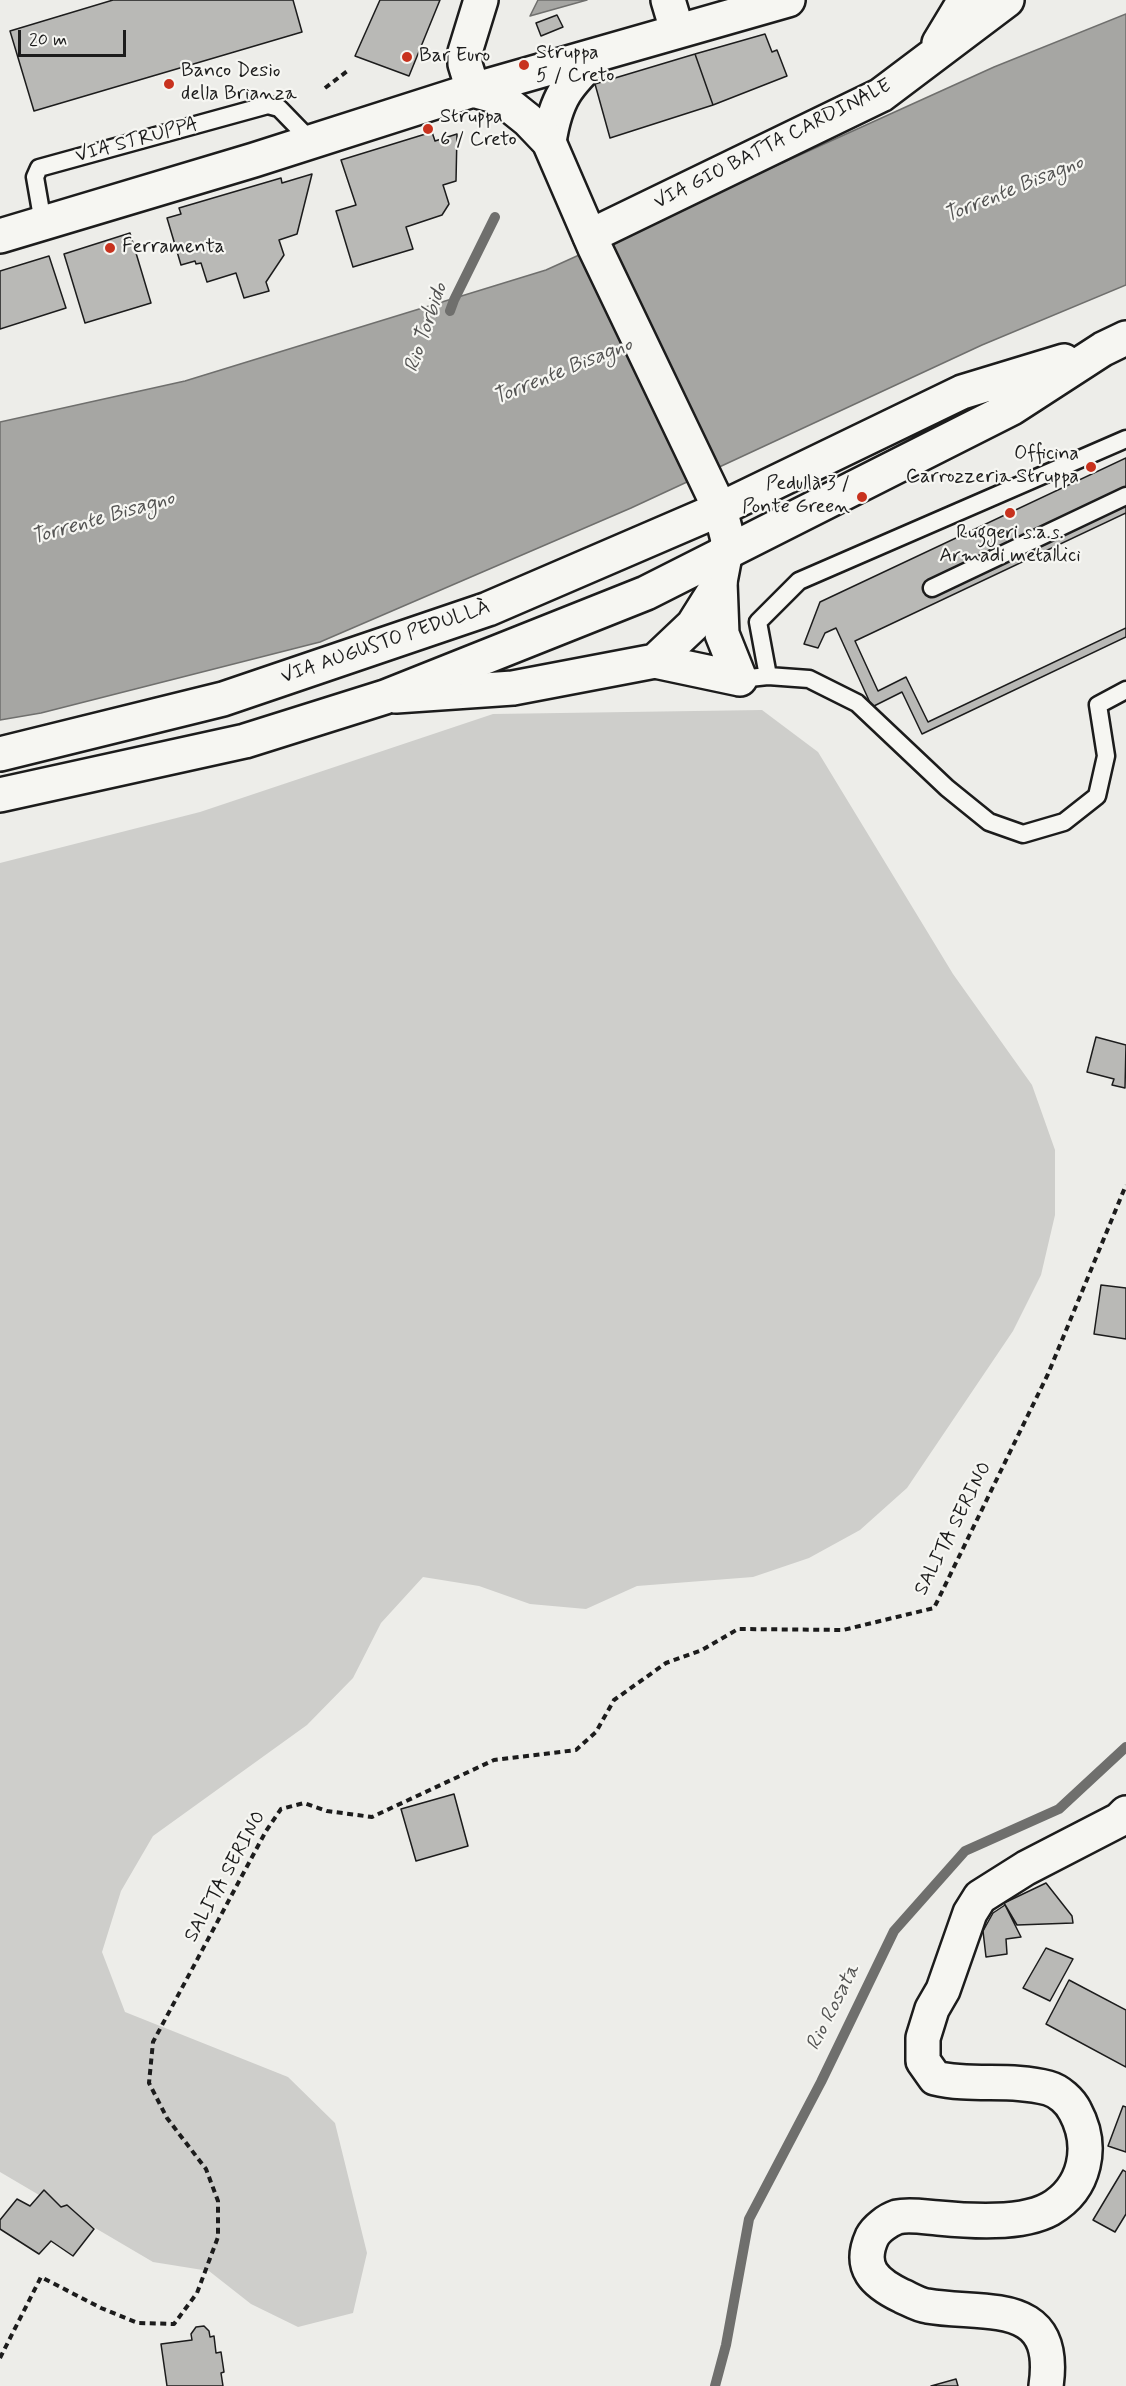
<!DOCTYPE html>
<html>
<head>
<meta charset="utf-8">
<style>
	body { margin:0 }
	#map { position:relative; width:1126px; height:2386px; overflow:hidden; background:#edede9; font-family:Mynerve,sans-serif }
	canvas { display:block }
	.scale { position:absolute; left:18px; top:30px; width:108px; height:27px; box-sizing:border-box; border:3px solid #1c1c1c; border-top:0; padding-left:8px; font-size:18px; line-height:21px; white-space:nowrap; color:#1c1c1c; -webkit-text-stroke:4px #f6f6f2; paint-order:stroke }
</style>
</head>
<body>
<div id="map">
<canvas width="1126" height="2386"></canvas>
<div class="scale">20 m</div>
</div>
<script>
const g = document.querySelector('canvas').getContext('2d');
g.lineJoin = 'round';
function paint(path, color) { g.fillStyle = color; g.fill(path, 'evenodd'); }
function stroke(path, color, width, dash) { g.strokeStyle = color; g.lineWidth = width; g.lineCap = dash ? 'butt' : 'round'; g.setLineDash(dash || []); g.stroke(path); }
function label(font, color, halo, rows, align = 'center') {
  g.font = font + ' Mynerve,sans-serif'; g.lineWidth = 4.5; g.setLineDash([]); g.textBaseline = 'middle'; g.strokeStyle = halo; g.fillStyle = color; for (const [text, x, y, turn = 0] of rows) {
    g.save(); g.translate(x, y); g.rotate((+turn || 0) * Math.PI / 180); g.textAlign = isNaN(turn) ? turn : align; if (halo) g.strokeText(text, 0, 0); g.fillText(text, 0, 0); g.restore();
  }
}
paint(new Path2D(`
	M 762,710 L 818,752 L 953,974 L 1032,1085 L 1055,1150 L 1055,1215 L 1041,1275 L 1013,1331 L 907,1488 L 860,1530 L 809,1558 L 753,1577 L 637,1586 L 586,1609 L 530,1604 L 479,1586 L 423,1577 L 381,1623 L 353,1678 L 307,1725 L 153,1836 L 121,1891 L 102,1952 L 125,2012 L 288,2077 L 335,2123 L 367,2253 L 353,2313 L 298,2327 L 251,2304 L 209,2271 L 153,2262 L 0,2172 L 0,863 L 200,812 L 493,714 Z`), '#cececb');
const water = new Path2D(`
	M 538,0 L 587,0 L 530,16 Z
	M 1126,14 L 1126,285 L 982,345 L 631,508 L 320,642 L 41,713 L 0,720 L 0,422 L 185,381 L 546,270 L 994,67 Z`);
paint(water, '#a6a6a3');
stroke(water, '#6f6f6d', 1.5);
stroke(new Path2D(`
	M 450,311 L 454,300 L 495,217
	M 715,2386 L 726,2345 L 749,2219 L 821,2082 L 894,1931 L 965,1851 L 1059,1809 L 1126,1747`), '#6f6f6d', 10);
const building = new Path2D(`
	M 113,0 L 293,0 L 302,32 L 34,111 L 10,31 Z
	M 380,0 L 440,0 L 409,76 L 355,56 Z
	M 557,15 L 563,27 L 541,36 L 536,23 Z
	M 765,34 L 772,52 L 777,50 L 787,76 L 713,105 L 695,54 Z
	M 695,54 L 713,105 L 610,138 L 595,84 Z
	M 432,132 L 435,141 L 457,134 L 456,181 L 443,185 L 449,204 L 442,215 L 406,227 L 413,249 L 353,267 L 336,211 L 356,205 L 341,160 Z
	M 312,174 L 297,234 L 279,240 L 284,255 L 266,282 L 269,291 L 244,298 L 236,273 L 207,282 L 201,263 L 196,264 L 195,261 L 181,265 L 167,218 L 181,214 L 179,208 L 281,178 L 282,183 Z
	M 130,233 L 151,303 L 85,323 L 64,254 Z
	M 49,256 L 66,308 L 0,329 L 0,271 Z
	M 1126,458 L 1126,637 L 922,734 L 902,692 L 872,707 L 836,628 L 825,633 L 818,648 L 804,644 L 820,602 Z
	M 1126,513 L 1126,628 L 928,722 L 906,677 L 878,691 L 855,641 Z
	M 1096,1037 L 1126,1045 L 1125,1088 L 1112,1085 L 1114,1079 L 1087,1072 Z
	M 1101,1285 L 1126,1288 L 1126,1339 L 1094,1334 Z
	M 454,1794 L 468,1846 L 416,1861 L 401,1809 Z
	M 1046,1883 L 1072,1916 L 1073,1923 L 1017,1925 L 1004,1903 Z
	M 1005,1905 L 1021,1937 L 1006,1939 L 1007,1954 L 986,1957 L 983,1931 L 993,1913 Z
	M 1046,1948 L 1073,1959 L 1050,2001 L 1023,1988 Z
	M 1069,1980 L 1126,2010 L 1126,2067 L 1046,2024 Z
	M 1123,2106 L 1126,2107 L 1126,2152 L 1108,2146 Z
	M 1123,2170 L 1126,2172 L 1126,2214 L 1115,2232 L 1093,2220 Z
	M 44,2190 L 61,2207 L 67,2205 L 94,2229 L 73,2256 L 51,2241 L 39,2254 L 0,2229 L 0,2220 L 17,2199 L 30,2206 Z
	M 204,2326 L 209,2331 L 210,2337 L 214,2336 L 216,2353 L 221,2352 L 224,2372 L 221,2373 L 223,2386 L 167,2386 L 161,2344 L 192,2340 L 191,2334 L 196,2327 Z
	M 956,2379 L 958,2386 L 931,2386 Z`);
paint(building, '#b9b9b6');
stroke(building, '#1c1c1c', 1.5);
const service = new Path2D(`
	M 43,223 L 35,177 L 39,168 L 268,105 L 279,108 L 312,142
	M 932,588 L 1126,496
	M 768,676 L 758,622 L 799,581 L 1126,439
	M 740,679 L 768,676 L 809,679 L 857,703 L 947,788 L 989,822 L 1023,834 L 1064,822 L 1097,796 L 1106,756 L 1098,705 L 1126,690`);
const minor = new Path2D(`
	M 668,0 L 677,30
	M 720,582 L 722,634 L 740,679
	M 655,661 L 740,679
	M 1046,2386 C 1059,2296 984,2316 927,2306 C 919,2305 909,2299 902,2296 C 875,2283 858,2268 872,2237 C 876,2229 888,2220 897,2217 C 909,2214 925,2217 938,2218 C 969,2221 1021,2225 1050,2209 C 1086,2188 1094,2146 1075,2111 C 1070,2101 1059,2091 1048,2088 C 1011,2078 972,2087 935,2078 L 923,2061 L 923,2038 L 932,2009 L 943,1990 L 970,1913 L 980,1897 L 1026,1868 L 1119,1820 L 1126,1813`);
const tertiary = new Path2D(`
	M 939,43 L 965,0
	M 473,90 L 788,0
	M 549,142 C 556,97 567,85 599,54
	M 590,236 L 881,95 L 1007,0
	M 396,696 L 513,688 L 655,661 L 693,625 L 720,582 L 728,540 L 720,509`);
const secondary = new Path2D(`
	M 473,90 L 495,96 L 508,104 L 528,120 L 549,142 L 594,246 L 720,509
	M 473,90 L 465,64 L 465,52 L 481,0
	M 0,236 L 254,160 L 473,90`);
const primary = new Path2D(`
	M 0,754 L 223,699 L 488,609 L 720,509 L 962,392 L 1064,361
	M 0,795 L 245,741 L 385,697 L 646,593 L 1012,408 L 1103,349 L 1126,338`);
stroke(service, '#1c1c1c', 21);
stroke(minor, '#1c1c1c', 38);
stroke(tertiary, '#1c1c1c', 38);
stroke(secondary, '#1c1c1c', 38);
stroke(primary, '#1c1c1c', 38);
stroke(new Path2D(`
	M 325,88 L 350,69
	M 0,2358 L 41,2277 L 101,2308 L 138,2323 L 174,2324 L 197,2293 L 218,2237 L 218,2201 L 206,2169 L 167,2118 L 149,2083 L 153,2042 L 266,1831 L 281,1809 L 304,1803 L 327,1811 L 372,1817 L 494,1760 L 576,1750 L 596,1732 L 614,1700 L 666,1663 L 702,1650 L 738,1629 L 843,1630 L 934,1608 L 1048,1374 L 1126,1185`), '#1c1c1c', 4, [6, 4.5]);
stroke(service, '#f6f6f2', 16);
stroke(minor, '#f6f6f2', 33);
stroke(tertiary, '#f6f6f2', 33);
stroke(secondary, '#f6f6f2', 33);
stroke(primary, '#f6f6f2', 33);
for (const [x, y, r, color] of [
	[407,57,6,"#c8321e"],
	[524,65,6,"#c8321e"],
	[169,84,6,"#c8321e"],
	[428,129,6,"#c8321e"],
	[110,248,6,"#c8321e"],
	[1091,467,6,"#c8321e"],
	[862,497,6,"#c8321e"],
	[1010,513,6,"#c8321e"]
]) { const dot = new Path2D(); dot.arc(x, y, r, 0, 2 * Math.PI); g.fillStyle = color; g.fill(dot); stroke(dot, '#f6f6f2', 2); }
label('20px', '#1c1c1c', '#f6f6f2', [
	["Struppa",536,54],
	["5 / Creto",536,77],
	["Bar Euro",419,57],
	["Banco Desio",181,72],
	["della Brianza",181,95],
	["Struppa",440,118],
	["6 / Creto",440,141],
	["Ferramenta",122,248],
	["Officina",1079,455,"right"],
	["Carrozzeria Struppa",1079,478,"right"],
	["Pedullà 3 /",850,485,"right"],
	["Ponte Green",850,508,"right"],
	["Ruggeri s.a.s.",1010,534,"center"],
	["Armadi metallici",1010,557,"center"]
], 'left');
label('20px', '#1c1c1c', '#f6f6f2', [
	["VIA STRUPPA",137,141,-15],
	["VIA GIO BATTA CARDINALE",773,145,-27],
	["VIA AUGUSTO PEDULLÀ",386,643,-19],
	["SALITA SERINO",954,1529,-63],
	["SALITA SERINO",226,1877,-61]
]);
label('italic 21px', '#535352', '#f6f6f2', [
	["Torrente Bisagno",1014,190,-22],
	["Rio Torbido",427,328,-71],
	["Torrente Bisagno",563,372,-22],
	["Torrente Bisagno",103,519,-16],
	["Rio Rosata",834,2008,-63]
]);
</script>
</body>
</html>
